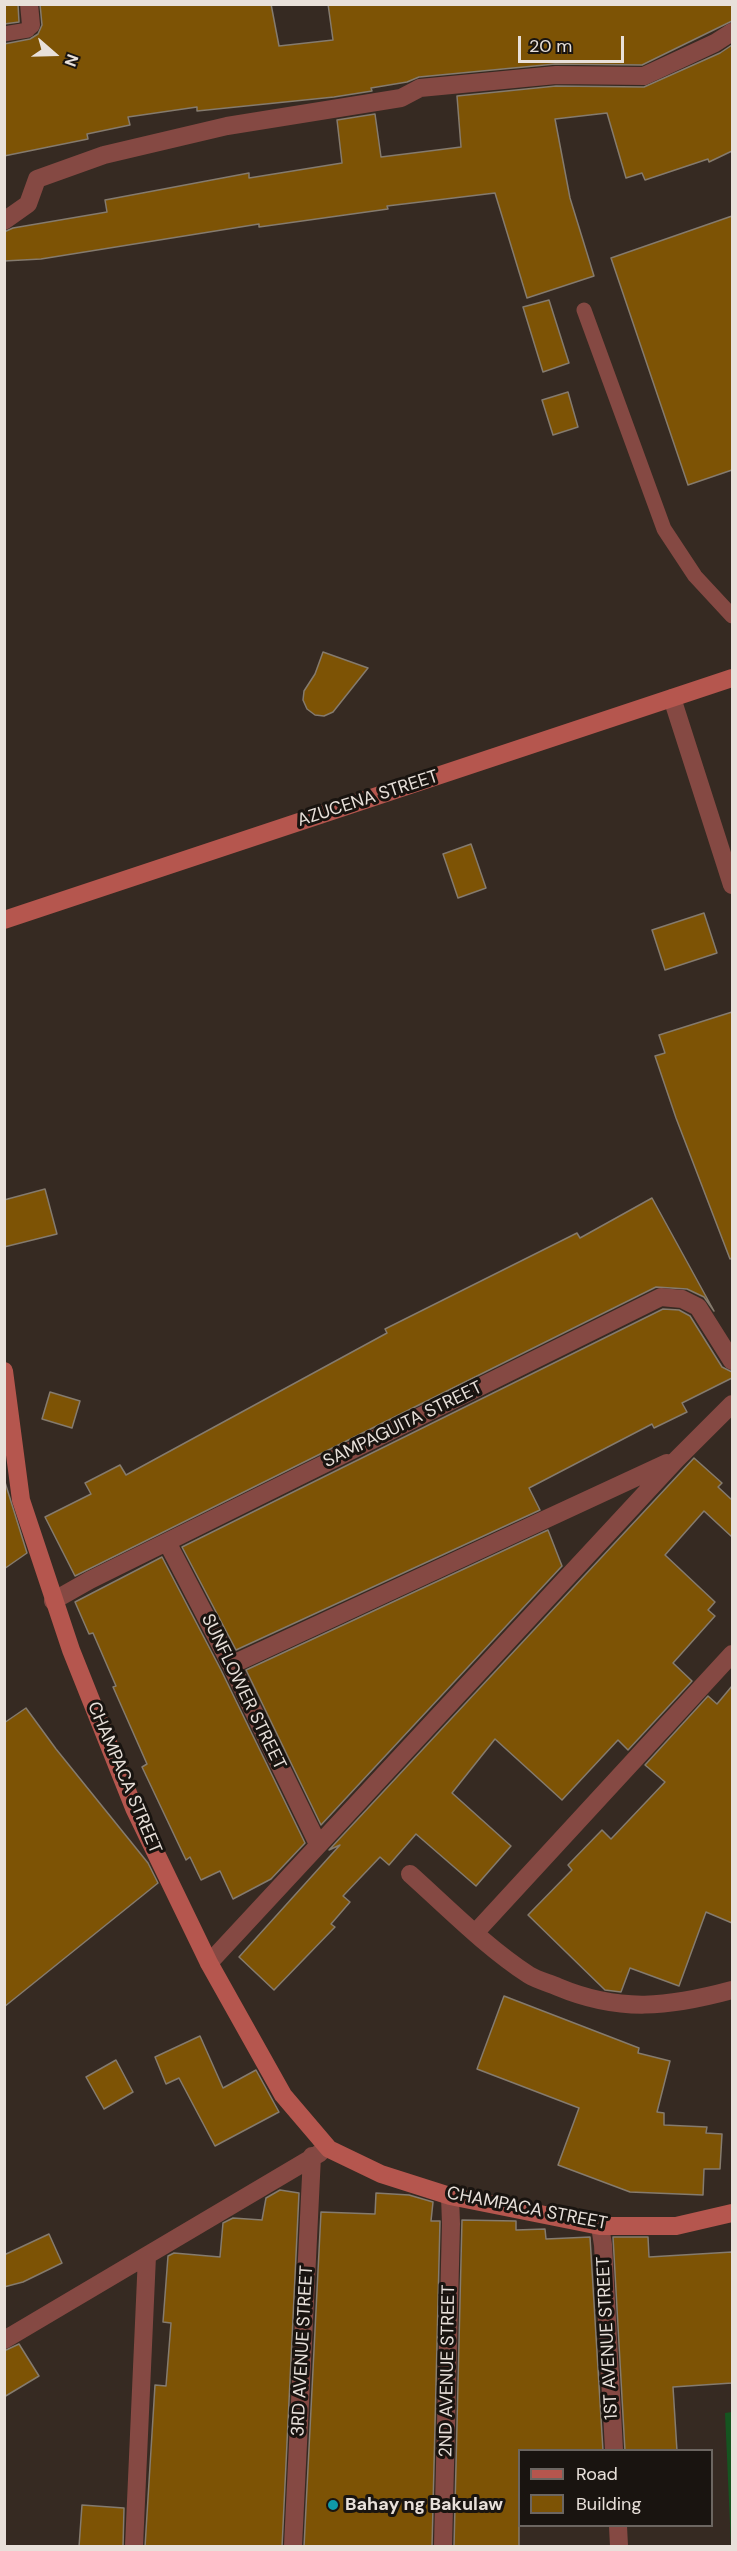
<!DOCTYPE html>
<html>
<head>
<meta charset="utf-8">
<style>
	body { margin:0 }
	#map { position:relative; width:737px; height:2551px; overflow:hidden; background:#362a22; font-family:"DM Sans",sans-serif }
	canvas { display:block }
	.frame { position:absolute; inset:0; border:6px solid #e8e0da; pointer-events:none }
	.legend { position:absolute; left:518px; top:2449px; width:195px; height:78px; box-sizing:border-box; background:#191410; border:2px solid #6c6661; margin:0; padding:8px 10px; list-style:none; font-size:18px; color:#e8e0da }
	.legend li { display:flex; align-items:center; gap:12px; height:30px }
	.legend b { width:30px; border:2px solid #6c6661 }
	.north { position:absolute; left:24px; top:24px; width:60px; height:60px; -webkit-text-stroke:4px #191410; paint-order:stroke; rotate:110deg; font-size:16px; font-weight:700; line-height:24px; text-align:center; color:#e8e0da }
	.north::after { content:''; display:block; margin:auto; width:21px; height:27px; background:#e8e0da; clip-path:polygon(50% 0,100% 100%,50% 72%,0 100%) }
	.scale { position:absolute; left:518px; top:36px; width:106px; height:27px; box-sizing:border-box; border:3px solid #e8e0da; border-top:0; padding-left:8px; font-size:18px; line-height:21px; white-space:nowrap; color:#e8e0da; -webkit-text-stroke:4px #191410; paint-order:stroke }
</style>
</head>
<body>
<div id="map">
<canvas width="737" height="2551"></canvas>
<div class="frame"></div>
<ul class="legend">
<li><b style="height:8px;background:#b5564e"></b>Road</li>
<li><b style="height:16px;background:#7d5305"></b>Building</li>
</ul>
<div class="north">N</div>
<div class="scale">20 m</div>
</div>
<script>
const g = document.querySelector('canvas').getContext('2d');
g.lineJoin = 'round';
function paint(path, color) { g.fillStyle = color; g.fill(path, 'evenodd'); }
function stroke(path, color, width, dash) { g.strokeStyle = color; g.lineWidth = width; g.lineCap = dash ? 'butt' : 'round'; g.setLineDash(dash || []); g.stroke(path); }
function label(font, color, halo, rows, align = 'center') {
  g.font = font + ' "DM Sans",sans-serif'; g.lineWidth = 6; g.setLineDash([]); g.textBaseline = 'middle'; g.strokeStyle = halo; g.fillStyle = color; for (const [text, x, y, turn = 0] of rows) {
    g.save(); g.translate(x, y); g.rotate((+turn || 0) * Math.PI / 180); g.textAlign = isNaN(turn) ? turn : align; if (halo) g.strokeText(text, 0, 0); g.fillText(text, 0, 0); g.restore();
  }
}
paint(new Path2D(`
	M 732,2412 L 732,2546 L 731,2546 L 725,2413 Z`), '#155520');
const building = new Path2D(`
	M 4,4 L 18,4 L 19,22 L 4,24 Z
	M 40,4 L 271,4 L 279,46 L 333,40 L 328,4 L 732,4 L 732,21 L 642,65 L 555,64 L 419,77 L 407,82 L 371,88 L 372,91 L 334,97 L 197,111 L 197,107 L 128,117 L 130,125 L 87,134 L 88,139 L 4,156 L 4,44 L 30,39 L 38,34 L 42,25 Z
	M 732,45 L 732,151 L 709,162 L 708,159 L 645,180 L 642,173 L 626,178 L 607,113 L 555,119 L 570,198 L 594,276 L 527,298 L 495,193 L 387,206 L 388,209 L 259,227 L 259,224 L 41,259 L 4,261 L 4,232 L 13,228 L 107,212 L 105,200 L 249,173 L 249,178 L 342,163 L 337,120 L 375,114 L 381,157 L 461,147 L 457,96 L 556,86 L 644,87 L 720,53 Z
	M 732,216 L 732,470 L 688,485 L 611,258 Z
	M 549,300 L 569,363 L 543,372 L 523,307 Z
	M 568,392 L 578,427 L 553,435 L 542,400 Z
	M 323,652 L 368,668 L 333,712 L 324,716 L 315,715 L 307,709 L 303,700 L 304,691 L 315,674 Z
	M 471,844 L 486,888 L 458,898 L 443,854 Z
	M 704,913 L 717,953 L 665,970 L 652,930 Z
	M 732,1012 L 732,1258 L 730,1259 L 676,1118 L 655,1056 L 665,1053 L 659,1035 Z
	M 45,1189 L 57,1234 L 4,1247 L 4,1200 Z
	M 652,1198 L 714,1311 L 704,1297 L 687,1289 L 656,1287 L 75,1576 L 45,1517 L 91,1494 L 85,1483 L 120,1465 L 126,1475 L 387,1333 L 385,1329 L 577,1233 L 580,1238 Z
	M 663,1309 L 679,1310 L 690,1316 L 722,1367 L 732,1372 L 732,1378 L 682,1403 L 687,1412 L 654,1428 L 652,1424 L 529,1488 L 540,1510 L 236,1650 L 182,1547 Z
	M 50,1392 L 80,1401 L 72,1428 L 42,1419 Z
	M 694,1458 L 722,1483 L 718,1487 L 732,1500 L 732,1537 L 704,1511 L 665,1555 L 715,1602 L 708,1610 L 715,1616 L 673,1663 L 692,1681 L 628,1750 L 618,1740 L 562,1800 L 495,1739 L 452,1793 L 511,1846 L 476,1886 L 416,1834 L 389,1865 L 380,1857 L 343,1896 L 350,1902 L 331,1924 L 335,1927 L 274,1990 L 239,1957 L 340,1845 L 329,1850 Z
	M 4,1479 L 27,1553 L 4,1569 Z
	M 548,1530 L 562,1566 L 321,1825 L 246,1670 Z
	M 162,1557 L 221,1670 L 305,1843 L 271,1879 L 233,1899 L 220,1871 L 201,1880 L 190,1857 L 186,1860 L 142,1767 L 147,1764 L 113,1687 L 116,1686 L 93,1633 L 89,1634 L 75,1602 Z
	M 732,1686 L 732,1923 L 706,1912 L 679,1986 L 630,1968 L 621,1992 L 605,1990 L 528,1915 L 572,1870 L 568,1865 L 602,1830 L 611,1839 L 665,1782 L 645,1765 L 708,1696 L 717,1704 Z
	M 26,1708 L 56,1749 L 148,1863 L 158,1883 L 4,2007 L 4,1723 Z
	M 504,1996 L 639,2048 L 638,2053 L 670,2061 L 657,2112 L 664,2113 L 664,2125 L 707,2127 L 706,2133 L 722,2134 L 720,2169 L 704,2169 L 703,2195 L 630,2192 L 558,2165 L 579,2108 L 477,2069 Z
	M 200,2036 L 223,2088 L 256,2070 L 279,2112 L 215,2146 L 179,2078 L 166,2084 L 155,2057 Z
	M 116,2060 L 133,2092 L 104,2109 L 86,2077 Z
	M 280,2190 L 299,2193 L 282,2547 L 145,2547 L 155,2385 L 166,2386 L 171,2323 L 163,2322 L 168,2256 L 174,2253 L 220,2257 L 223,2223 L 233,2218 L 262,2220 L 266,2198 Z
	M 376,2193 L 409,2195 L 433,2202 L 431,2221 L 440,2221 L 432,2547 L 304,2547 L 321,2212 L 375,2214 Z
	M 462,2220 L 516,2221 L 516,2230 L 545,2229 L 546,2239 L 590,2237 L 603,2451 L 519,2451 L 519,2547 L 454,2547 Z
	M 49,2234 L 62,2263 L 23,2282 L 4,2287 L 4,2255 Z
	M 613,2237 L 648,2237 L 649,2257 L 732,2252 L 732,2383 L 673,2387 L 677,2451 L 625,2451 Z
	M 19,2344 L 39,2376 L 4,2397 L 4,2351 Z
	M 82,2505 L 124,2508 L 123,2547 L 79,2547 Z`);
paint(building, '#7d5305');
stroke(building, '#857b6e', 1.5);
stroke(new Path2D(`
	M 4,34 L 28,30 L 31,25
	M 584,310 L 664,529 L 695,576 L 732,616`), '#854943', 15);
stroke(new Path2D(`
	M 29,4 L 31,25
	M 4,221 L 28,204 L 37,179 L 104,155 L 227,126 L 401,98 L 420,88 L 556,75 L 644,76 L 715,43 L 732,32
	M 672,698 L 732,885
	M 167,1542 L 231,1665 L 318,1844
	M 53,1601 L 90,1580 L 661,1297 L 682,1299 L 698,1307 L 732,1361
	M 231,1665 L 667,1463
	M 410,1874 C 448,1908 486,1947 529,1975 C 537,1980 549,1983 558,1987 C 620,2013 669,2007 732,1990
	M 475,1933 L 732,1654
	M 209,1963 L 677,1459 L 732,1404
	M 600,2226 L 603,2245 L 614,2450
	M 4,2340 L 320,2153
	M 618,2526 L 619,2546
	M 134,2546 L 147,2256
	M 293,2546 L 312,2156
	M 443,2546 L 451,2224 L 450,2196`), '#854943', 18);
stroke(new Path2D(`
	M 4,920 L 732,678
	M 4,1371 L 21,1500 L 71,1650 L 134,1808 L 209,1963 L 283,2095 L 329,2149 L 381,2174 L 450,2196 L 600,2226 L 676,2226 L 732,2213`), '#b5564e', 18);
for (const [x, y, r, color] of [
	[333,2505,6,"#0f9aa8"]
]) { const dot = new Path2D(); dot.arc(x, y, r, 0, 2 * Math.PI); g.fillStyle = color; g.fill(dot); stroke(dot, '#191410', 2); }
label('18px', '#e8e0da', '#191410', [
	["AZUCENA STREET",368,799,-18],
	["SAMPAGUITA STREET",403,1425,-26],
	["SUNFLOWER STREET",243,1692,64],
	["CHAMPACA STREET",124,1778,67],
	["CHAMPACA STREET",527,2209,11],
	["1ST AVENUE STREET",608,2338,-93],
	["3RD AVENUE STREET",303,2351,-87],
	["2ND AVENUE STREET",448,2371,-89]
]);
label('bold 18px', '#e8e0da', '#191410', [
	["Bahay ng Bakulaw",345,2505]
], 'left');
</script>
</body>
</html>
